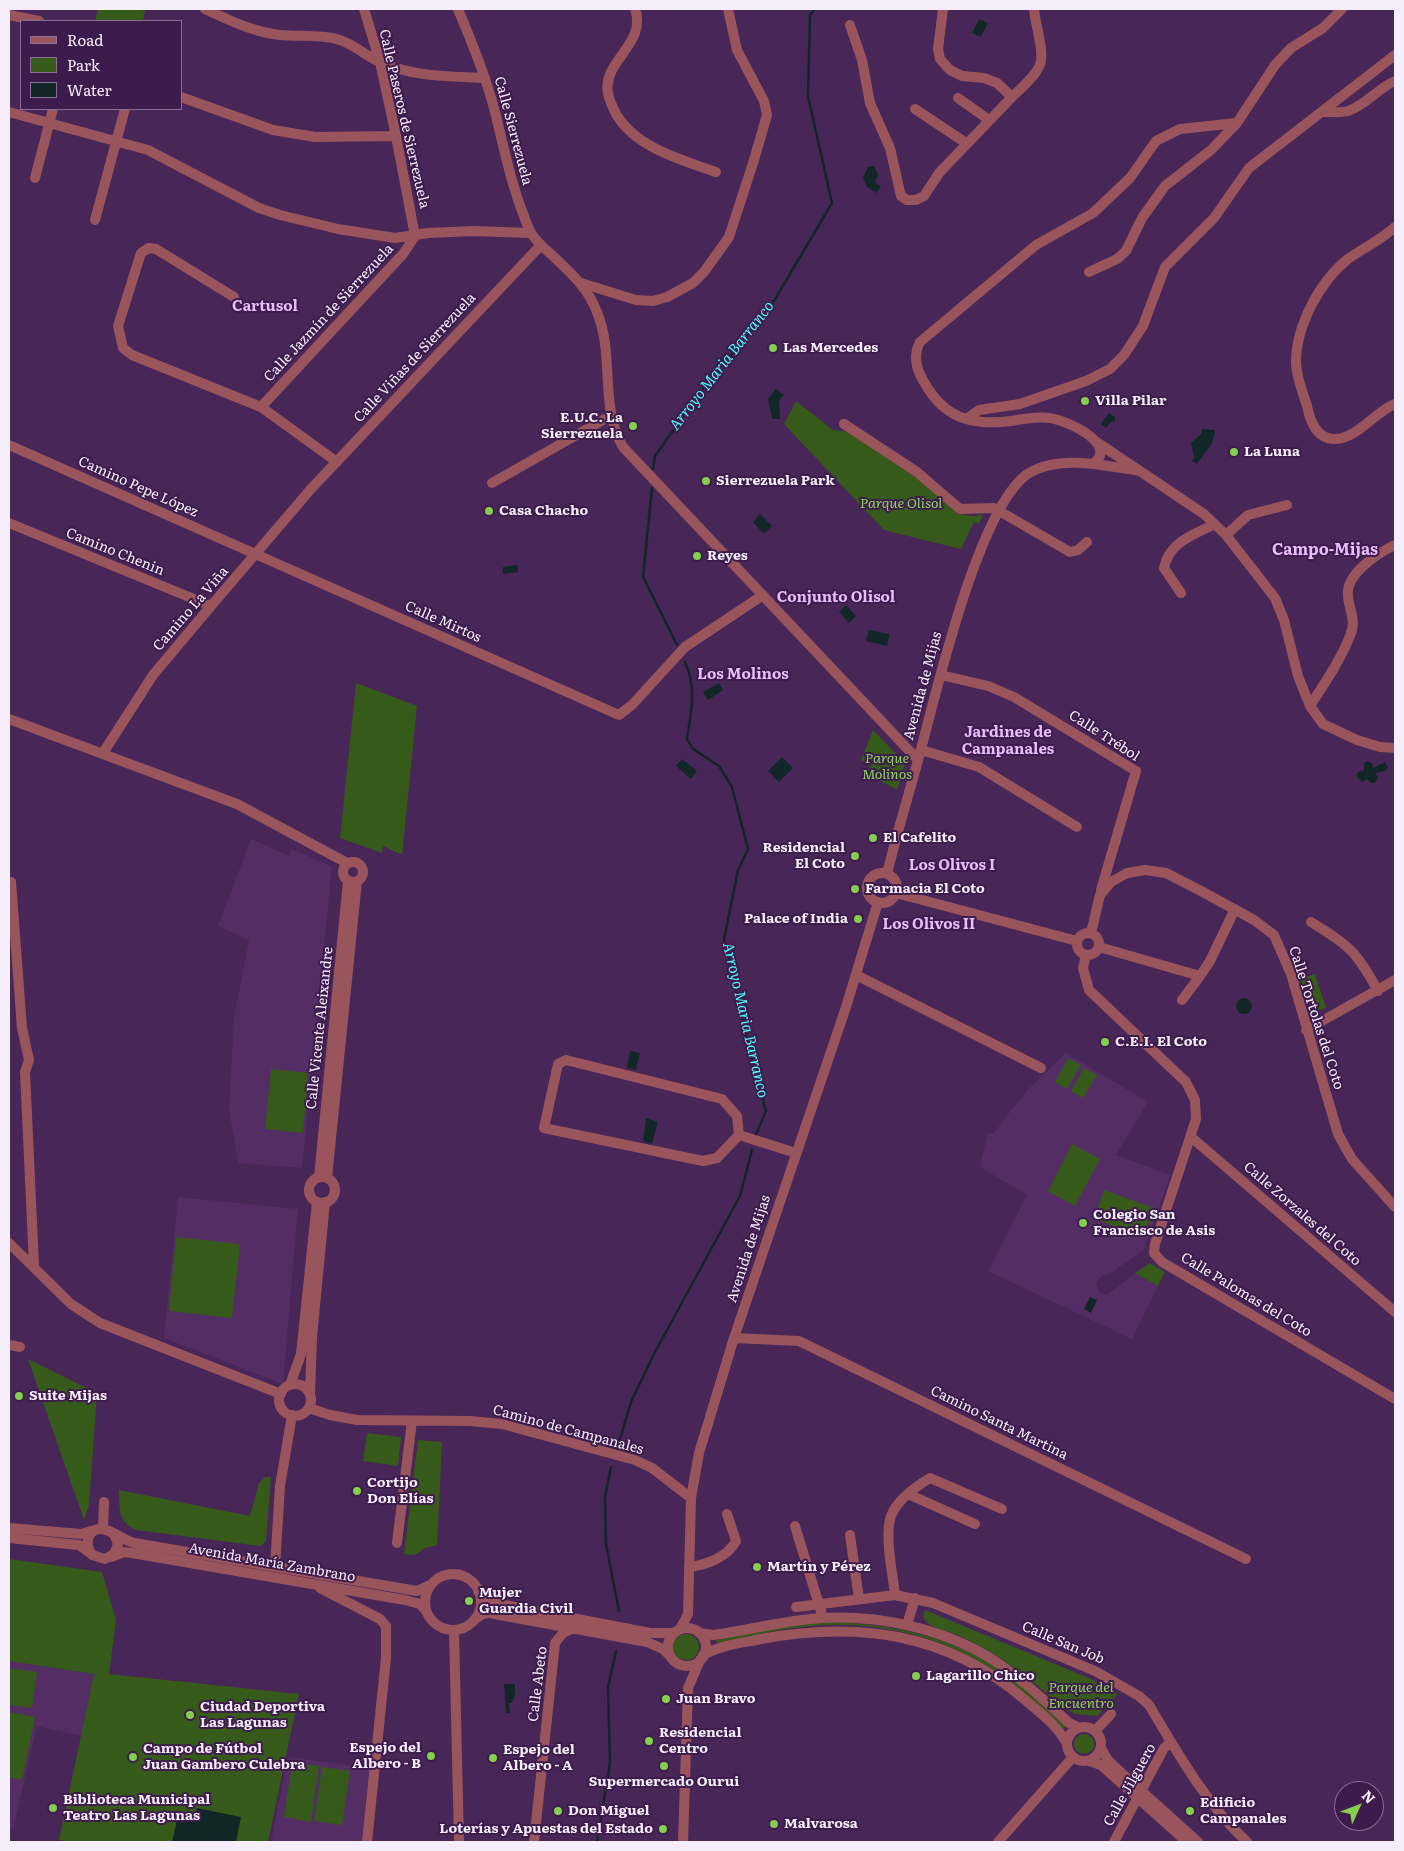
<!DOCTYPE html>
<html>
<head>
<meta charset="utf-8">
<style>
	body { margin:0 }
	#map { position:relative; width:1404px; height:1851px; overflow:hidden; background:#482658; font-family:Literata,serif }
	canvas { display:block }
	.frame { position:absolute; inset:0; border:10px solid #f7eefb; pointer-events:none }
	.legend { position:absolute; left:20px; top:20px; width:162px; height:90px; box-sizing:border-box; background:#3e1b4d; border:1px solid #886f93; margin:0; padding:6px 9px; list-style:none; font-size:15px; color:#f7eefb }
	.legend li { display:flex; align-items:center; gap:10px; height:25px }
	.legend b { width:25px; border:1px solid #886f93 }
	.north { position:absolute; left:1334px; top:1781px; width:50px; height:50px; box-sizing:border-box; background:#3e1b4d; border:1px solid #886f93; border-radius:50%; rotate:47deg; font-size:14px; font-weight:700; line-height:20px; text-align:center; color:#f7eefb }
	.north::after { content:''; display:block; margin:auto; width:18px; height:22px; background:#84cf4d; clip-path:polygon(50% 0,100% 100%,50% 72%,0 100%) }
</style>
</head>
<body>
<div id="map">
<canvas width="1404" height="1851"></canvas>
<div class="frame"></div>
<ul class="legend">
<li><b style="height:6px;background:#9a555c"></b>Road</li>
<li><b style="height:14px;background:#355a19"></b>Park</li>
<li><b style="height:14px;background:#112727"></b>Water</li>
</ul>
<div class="north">N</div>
</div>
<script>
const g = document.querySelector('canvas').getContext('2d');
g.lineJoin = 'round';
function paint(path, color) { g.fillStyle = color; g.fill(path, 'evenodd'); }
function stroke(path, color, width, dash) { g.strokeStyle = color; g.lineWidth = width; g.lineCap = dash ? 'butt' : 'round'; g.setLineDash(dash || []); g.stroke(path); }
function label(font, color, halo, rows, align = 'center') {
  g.font = font + ' Literata,serif'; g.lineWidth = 4; g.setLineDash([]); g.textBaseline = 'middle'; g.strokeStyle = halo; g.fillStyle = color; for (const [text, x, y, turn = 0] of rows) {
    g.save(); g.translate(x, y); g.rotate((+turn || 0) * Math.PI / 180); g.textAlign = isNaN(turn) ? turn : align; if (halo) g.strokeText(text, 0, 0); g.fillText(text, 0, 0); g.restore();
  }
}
paint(new Path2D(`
	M 251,839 L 289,856 L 291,849 L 332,866 L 302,1168 L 238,1163 L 229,1110 L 234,1017 L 249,940 L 218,926 Z
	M 1066,1053 L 1148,1102 L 1116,1155 L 1171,1175 L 1143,1251 L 1109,1274 L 1102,1276 L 1096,1283 L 1098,1291 L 1107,1295 L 1135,1273 L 1158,1286 L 1132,1339 L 988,1271 L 1027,1195 L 980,1167 L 988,1133 L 993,1134 L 1027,1090 Z
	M 178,1197 L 298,1209 L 283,1384 L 164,1338 Z
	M 9,1661 L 94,1674 L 82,1736 L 37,1726 L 13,1830 L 9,1829 Z
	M 288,1757 L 370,1768 L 363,1842 L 271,1842 Z`), '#542d65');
paint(new Path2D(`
	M 98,9 L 135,9 L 145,11 L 143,21 L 95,21 Z
	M 796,401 L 833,430 L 850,432 L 924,483 L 958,514 L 973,516 L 983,515 L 979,524 L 974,522 L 961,549 L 884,530 L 784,424 Z
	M 356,683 L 417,706 L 402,855 L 383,846 L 382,853 L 340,838 Z
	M 873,730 L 903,761 L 904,767 L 897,790 L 868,774 L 871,765 L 861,760 Z
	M 1315,974 L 1326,1008 L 1310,1013 L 1300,979 Z
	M 1068,1058 L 1081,1065 L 1067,1089 L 1055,1082 Z
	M 1084,1068 L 1097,1075 L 1083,1098 L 1071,1091 Z
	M 271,1069 L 308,1073 L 303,1133 L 265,1129 Z
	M 1072,1144 L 1100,1159 L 1075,1206 L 1048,1191 Z
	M 1104,1190 L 1154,1208 L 1144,1237 L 1094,1219 Z
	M 176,1237 L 240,1244 L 232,1318 L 169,1311 Z
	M 1150,1263 L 1165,1272 L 1158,1286 L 1135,1273 Z
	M 28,1359 L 97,1393 L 89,1505 L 84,1520 Z
	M 367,1433 L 401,1437 L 398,1466 L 363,1461 Z
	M 418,1440 L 442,1442 L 437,1545 L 425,1548 L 415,1555 L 404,1554 Z
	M 265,1477 L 271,1477 L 266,1541 L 261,1546 L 136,1530 C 117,1522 120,1507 119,1490 L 250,1516 L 259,1483 Z
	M 9,1559 L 102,1572 L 116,1620 L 109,1674 L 299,1694 L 268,1842 L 71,1842 L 59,1840 L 94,1674 L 9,1661 Z
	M 925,1610 L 1091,1679 L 1118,1694 L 1097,1716 L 1075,1714 L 1064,1708 C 1032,1680 1001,1655 962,1637 C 951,1631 927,1629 923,1616 Z
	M 824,1622 C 881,1623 935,1632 986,1661 C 1016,1678 1041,1704 1066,1726 L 1064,1729 C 1039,1707 1015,1685 987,1666 C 935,1633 863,1619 803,1627 C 774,1630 745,1638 717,1643 L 716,1640 L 780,1627 Z
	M673 1647a13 13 0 1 1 26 0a13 13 0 1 1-26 0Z
	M 9,1668 L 37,1672 L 32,1708 L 9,1705 Z
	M 9,1712 L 35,1717 L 22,1780 L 9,1777 Z
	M1074 1744a10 10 0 1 1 20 0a10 10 0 1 1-20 0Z
	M 292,1763 L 319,1766 L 311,1822 L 284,1817 Z
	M 322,1767 L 350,1771 L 342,1825 L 314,1821 Z`), '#355a19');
paint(new Path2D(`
	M 979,19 L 988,23 L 981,37 L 972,33 Z
	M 874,166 L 878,174 L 875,182 L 881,187 L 876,193 L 867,187 L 863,178 L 868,167 Z
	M 776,389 L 784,395 L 779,401 L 780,419 L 772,419 L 768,399 Z
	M 1109,413 L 1115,417 L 1115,421 L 1111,422 L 1106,428 L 1101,424 Z
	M 1202,429 L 1215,430 C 1213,449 1206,449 1197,464 L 1192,461 L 1194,457 L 1191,443 L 1201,434 Z
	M 760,514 L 772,526 L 764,534 L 753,522 Z
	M 517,565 L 518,572 L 503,574 L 503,567 Z
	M 846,605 L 856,616 L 849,623 L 839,612 Z
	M 869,630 L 890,634 L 887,646 L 866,641 Z
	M 719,683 L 723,690 L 708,700 L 703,692 Z
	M 782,757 L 793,768 L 779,782 L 768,771 Z
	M 682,759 L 697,771 L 691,779 L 676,766 Z
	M 1367,761 L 1372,763 L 1373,768 L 1385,762 L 1388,768 L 1386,771 L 1375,773 L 1378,777 L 1375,783 L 1371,783 L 1367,779 L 1362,782 L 1356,776 L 1358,772 L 1364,770 L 1364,763 Z
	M1236 1006a8 8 0 1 1 16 0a8 8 0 1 1-16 0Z
	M 630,1051 L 640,1053 L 636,1070 L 627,1068 Z
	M 646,1118 L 658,1122 L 652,1144 L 643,1141 Z
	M 1090,1297 L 1097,1300 L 1091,1313 L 1084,1309 Z
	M 504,1684 L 515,1684 L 515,1695 L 512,1703 L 509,1703 L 510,1713 L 506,1713 Z
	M 197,1808 L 241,1817 L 236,1842 L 172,1842 L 179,1811 L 195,1815 Z`), '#112727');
stroke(new Path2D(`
	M 653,469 L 655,456 L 701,391 L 768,311 L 832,203 L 808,96 L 810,15 L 815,9
	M 652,488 L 643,577 L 677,645
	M 685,662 C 697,688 691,712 687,739 L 693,749 L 719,766 L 732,787 L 748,849 L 738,870 L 724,939 L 753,1065 L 766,1111 L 756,1134
	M 617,1449 L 631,1402 L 654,1354 L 740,1196 L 752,1150
	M 611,1467 L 605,1497 L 606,1544 L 619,1611
	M 597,1842 L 610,1763 L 608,1687 L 616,1651`), '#112727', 2.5);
stroke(new Path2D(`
	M 205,9 C 229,20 253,32 280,35 C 300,37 321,34 340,40 C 355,45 366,56 380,62 C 412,77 450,76 485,78
	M 458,9 C 472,43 486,77 495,112 C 505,153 513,193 530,231 C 535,241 545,249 553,256 C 571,273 588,288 597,312 C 615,356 599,406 623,447 L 918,760
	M 635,9 C 644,34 623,50 612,70 C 606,81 606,92 611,103 C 626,145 678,159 716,172
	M 943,9 L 938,49 L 940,59 L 950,70 L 962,76 L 984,78 L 997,83 L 1012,97 C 1021,88 1033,79 1039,67 C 1046,54 1035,25 1034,9
	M 9,15 L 39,21
	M 850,25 L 862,60 L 870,103 L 890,148 L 901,196 L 907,200 L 916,200 L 924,196 L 939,173 L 1012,97
	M 181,97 L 273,130 L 315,137 L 396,136
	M 958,98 L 989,120
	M 915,109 L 966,143
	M 9,112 L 148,150 L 259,208 L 280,215 L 338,229 L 395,238 L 428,233 L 473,231 L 531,233
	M 1324,112 C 1332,112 1341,113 1348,111 C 1366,105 1378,88 1395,81
	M 35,178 L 53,109
	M 95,220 L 125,109
	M 1395,227 C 1381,240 1363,248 1348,259 C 1320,281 1296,326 1296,362 C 1296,376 1303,393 1307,406 C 1310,421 1316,438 1333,439 C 1357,440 1374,412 1395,404
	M 1089,272 L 1117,259 L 1126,251 L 1142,218 L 1165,186 L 1211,150 L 1237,123
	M 581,283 L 636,300 L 653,301 L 667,297 L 693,283 L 704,272 L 729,237 L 754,160 L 767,115 L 764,101 L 737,50 L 728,9
	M 234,297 L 156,249 L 149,248 L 141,253 L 118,326 L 123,348 L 132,355 L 261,407 L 337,462
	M 261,407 L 403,254 L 415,236 L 396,136 L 380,62 L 364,9
	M 966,419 L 979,410 L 1020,404 L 1086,381 L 1110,369 L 1124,355 L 1143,326 L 1165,267 L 1214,218 L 1249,168 L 1395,55
	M 844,424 L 917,472 L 960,509 L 994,508 L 1070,552 L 1078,550 L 1087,542
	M 1095,441 L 1204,514 L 1226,535 L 1275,598 L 1284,620 L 1298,676 L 1310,706 L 1323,724 L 1357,740 L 1380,747 L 1395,748
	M 9,445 L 619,715 L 632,705 L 685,647 L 763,595
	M 1093,464 C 1120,444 1066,420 1049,418 C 1037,416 1023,419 1011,421 C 971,426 944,418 924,382 C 916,369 913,355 920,342 L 1036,245 L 1093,213 L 1130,178 L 1156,141 L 1180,129 L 1237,123 L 1275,65 L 1291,48 L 1323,28 L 1342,9
	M 492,483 L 610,416
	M 9,523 L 211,606
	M 1226,535 L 1248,515 L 1287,505
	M 1181,593 L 1164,568 C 1169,542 1193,535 1215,524
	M 941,675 L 988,686 L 1014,697 L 1136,771 L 1101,890
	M 1310,706 C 1324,684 1340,661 1350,636 C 1357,620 1349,611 1348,596 C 1345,574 1378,553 1395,545
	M 9,719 L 237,804 L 347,863
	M 921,750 L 979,767 L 1077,827
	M 103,753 L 153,675 L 211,606 L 310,490 L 541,245
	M343 872a10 10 0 1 1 20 0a10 10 0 1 1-20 0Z
	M867 888a15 15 0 1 1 30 0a15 15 0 1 1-30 0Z
	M 887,874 C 897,832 910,791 921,749 C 937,690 979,505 1029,473 C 1060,454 1107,466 1140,471
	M 11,882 L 22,1028 L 29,1060 L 25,1072 L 34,1265
	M 896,893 L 1077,941
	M 1311,922 C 1349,945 1357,952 1378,991
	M 1091,933 L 1100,895 L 1111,882 L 1127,873 L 1145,870 L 1166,873 L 1201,891 L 1254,920 L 1274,935 L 1291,974 L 1338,1134 L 1352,1159 L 1395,1207
	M1077 944a11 11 0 1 1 22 0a11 11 0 1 1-22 0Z
	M 1099,947 L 1200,976 L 1210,961 L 1235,909
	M 1086,955 L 1083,968 L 1089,990 L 1186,1082 L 1195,1100 L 1196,1119 L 1155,1244 L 1154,1253 L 1162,1262 L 1395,1399
	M 856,975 L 1041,1068
	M 1182,1000 L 1200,976
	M 1306,1030 L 1395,980
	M 566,1060 L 722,1099 L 737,1116 L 739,1135 L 717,1158 L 703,1161 L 544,1128 L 558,1064 Z
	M 739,1135 L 796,1153
	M 1191,1137 L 1395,1312
	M309 1190a13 13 0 1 1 26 0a13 13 0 1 1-26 0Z
	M 319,1177 L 348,881
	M 327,1178 L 357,881
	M 9,1243 L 71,1304 L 100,1323 L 281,1394
	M 734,1338 L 799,1341 L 1246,1559
	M 9,1345 L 20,1347
	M279 1400a16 16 0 1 1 32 0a16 16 0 1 1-32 0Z
	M 290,1385 L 301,1354 L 317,1202
	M 310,1394 L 312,1337 L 325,1202
	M 309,1408 L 330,1415 L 357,1420 L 470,1421 L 502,1424 L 635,1460 L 652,1468 L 691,1498
	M 908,1494 L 975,1524
	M 795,1526 L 823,1618
	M 9,1528 L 81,1534 L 95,1530
	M 103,1529 L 104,1502
	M 114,1534 L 118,1544 L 114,1554 L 105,1559 L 92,1555 C 88,1549 86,1543 89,1536 C 99,1518 121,1540 134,1543 L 417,1591 L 430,1585
	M 850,1535 L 859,1599
	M 9,1538 L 79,1545 L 90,1553
	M 397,1543 L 412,1421
	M 111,1557 L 124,1552 L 132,1553 L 405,1600 L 420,1604 L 426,1611
	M 275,1567 L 280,1486 L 292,1415
	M 689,1567 C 706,1565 728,1557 736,1541 L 727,1514
	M425 1602a28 28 0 1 1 56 0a28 28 0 1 1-56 0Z
	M 320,1588 L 380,1619 L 386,1626 L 386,1658 L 367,1842
	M 478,1591 L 485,1599 L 499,1604 L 650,1633 L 674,1633
	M 895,1595 C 893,1575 884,1535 891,1516 C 897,1500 915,1487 930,1478 L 1002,1509
	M 796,1607 L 895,1595 L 933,1603 L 1095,1671 L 1139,1696 L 1149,1705 C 1177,1752 1206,1804 1247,1842
	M 475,1619 L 483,1614 L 489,1613 L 647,1642 L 663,1649 L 670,1656
	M 907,1625 L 915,1598
	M668 1647a19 19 0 1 1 38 0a19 19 0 1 1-38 0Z
	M 680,1629 L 688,1614 L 691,1498 L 699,1453 L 734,1338 L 846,1007 L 878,902
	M 454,1631 L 459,1842
	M 699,1633 L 714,1635 C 750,1630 786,1620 822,1618 C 879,1615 941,1628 990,1658 C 1019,1676 1044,1700 1069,1723 L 1078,1727
	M 703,1655 C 721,1645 742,1643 761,1639 C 859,1621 947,1633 1024,1699 C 1039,1712 1056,1724 1066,1742
	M1067 1744a17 17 0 1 1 34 0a17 17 0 1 1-34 0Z
	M 1096,1730 L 1111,1714
	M 1101,1748 L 1107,1759 L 1117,1769 L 1198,1842
	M 1089,1761 L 1101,1765 L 1187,1842
	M 534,1842 L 555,1643 L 563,1633 L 574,1628
	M 683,1842 L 688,1688 L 700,1660
	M 998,1842 L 1073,1757
	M 1114,1842 L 1164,1748 L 1171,1742`), '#9a555c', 10);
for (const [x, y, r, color] of [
	[773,348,5,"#84cf4d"],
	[1085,401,5,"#84cf4d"],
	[633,426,5,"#84cf4d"],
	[1234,452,5,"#84cf4d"],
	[706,481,5,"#84cf4d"],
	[489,511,5,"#84cf4d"],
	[697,556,5,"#84cf4d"],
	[873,838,5,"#84cf4d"],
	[855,856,5,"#84cf4d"],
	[855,889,5,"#84cf4d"],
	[858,919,5,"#84cf4d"],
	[1105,1042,5,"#84cf4d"],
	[1083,1223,5,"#84cf4d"],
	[19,1396,5,"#84cf4d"],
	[357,1491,5,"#84cf4d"],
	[757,1567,5,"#84cf4d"],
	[469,1601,5,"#84cf4d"],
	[916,1676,5,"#84cf4d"],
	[666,1699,5,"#84cf4d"],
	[190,1715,5,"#84cf4d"],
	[649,1741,5,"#84cf4d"],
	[431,1756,5,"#84cf4d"],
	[133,1757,5,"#84cf4d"],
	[493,1758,5,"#84cf4d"],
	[664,1766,5,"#84cf4d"],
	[53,1808,5,"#84cf4d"],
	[558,1811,5,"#84cf4d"],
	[1190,1811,5,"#84cf4d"],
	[774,1824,5,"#84cf4d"],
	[663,1829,5,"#84cf4d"]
]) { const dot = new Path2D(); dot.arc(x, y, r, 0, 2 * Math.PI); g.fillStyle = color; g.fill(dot); stroke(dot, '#3e1b4d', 2); }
label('14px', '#f7eefb', '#3e1b4d', [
	["Calle Paseros de Sierrezuela",404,119,77],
	["Calle Sierrezuela",513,131,75],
	["Calle Jazmín de Sierrezuela",329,313,-47],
	["Calle Viñas de Sierrezuela",415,358,-47],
	["Camino Pepe López",138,487,24],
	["Camino Chenin",115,552,22],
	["Camino La Viña",191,609,-49],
	["Calle Mirtos",443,622,24],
	["Avenida de Mijas",923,686,-75],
	["Calle Trébol",1104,736,33],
	["Calle Tortolas del Coto",1316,1018,72],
	["Calle Vicente Aleixandre",320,1028,-84],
	["Calle Zorzales del Coto",1302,1214,41],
	["Avenida de Mijas",749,1249,-72],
	["Calle Palomas del Coto",1246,1295,31],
	["Camino Santa Martina",999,1423,26],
	["Camino de Campanales",568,1430,15],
	["Avenida María Zambrano",272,1563,10],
	["Calle San Job",1063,1643,23],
	["Calle Abeto",538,1684,-83],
	["Calle Jilguero",1130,1785,-61]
]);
label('bold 14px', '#f7eefb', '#3e1b4d', [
	["Las Mercedes",783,348],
	["Villa Pilar",1095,401],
	["E.U.C. La",623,418,"right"],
	["Sierrezuela",623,434,"right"],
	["La Luna",1244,452],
	["Sierrezuela Park",716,481],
	["Casa Chacho",499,511],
	["Reyes",707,556],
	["El Cafelito",883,838],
	["Residencial",845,848,"right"],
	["El Coto",845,864,"right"],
	["Farmacia El Coto",865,889],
	["Palace of India",848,919,"right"],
	["C.E.I. El Coto",1115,1042],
	["Colegio San",1093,1215],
	["Francisco de Asis",1093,1231],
	["Suite Mijas",29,1396],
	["Cortijo",367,1483],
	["Don Elías",367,1499],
	["Martín y Pérez",767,1567],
	["Mujer",479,1593],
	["Guardia Civil",479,1609],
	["Lagarillo Chico",926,1676],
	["Juan Bravo",676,1699],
	["Ciudad Deportiva",200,1707],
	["Las Lagunas",200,1723],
	["Residencial",659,1733],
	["Centro",659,1749],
	["Espejo del",421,1748,"right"],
	["Albero - B",421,1764,"right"],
	["Campo de Fútbol",143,1749],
	["Juan Gambero Culebra",143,1765],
	["Espejo del",503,1750],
	["Albero - A",503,1766],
	["Supermercado Ourui",664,1782,"center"],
	["Biblioteca Municipal",63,1800],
	["Teatro Las Lagunas",63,1816],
	["Edificio",1200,1803],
	["Campanales",1200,1819],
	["Don Miguel",568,1811],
	["Malvarosa",784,1824],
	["Loterías y Apuestas del Estado",653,1829,"right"]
], 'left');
label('italic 14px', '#8ed65b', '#3e1b4d', [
	["Parque Olisol",901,504],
	["Parque",887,759],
	["Molinos",887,775],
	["Parque del",1081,1688],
	["Encuentro",1081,1704]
]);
label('bold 15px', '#e7befb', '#3e1b4d', [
	["Cartusol",265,307],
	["Conjunto Olisol",836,598],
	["Los Molinos",743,675],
	["Jardines de",1008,733],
	["Campanales",1008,750],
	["Los Olivos I",952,866],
	["Los Olivos II",929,925]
]);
label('italic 15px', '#4cfbfa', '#3e1b4d', [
	["Arroyo Maria Barranco",722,366,-52],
	["Arroyo Maria Barranco",745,1020,77]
]);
label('bold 16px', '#e7befb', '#3e1b4d', [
	["Campo-Mijas",1325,550]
]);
</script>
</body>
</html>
